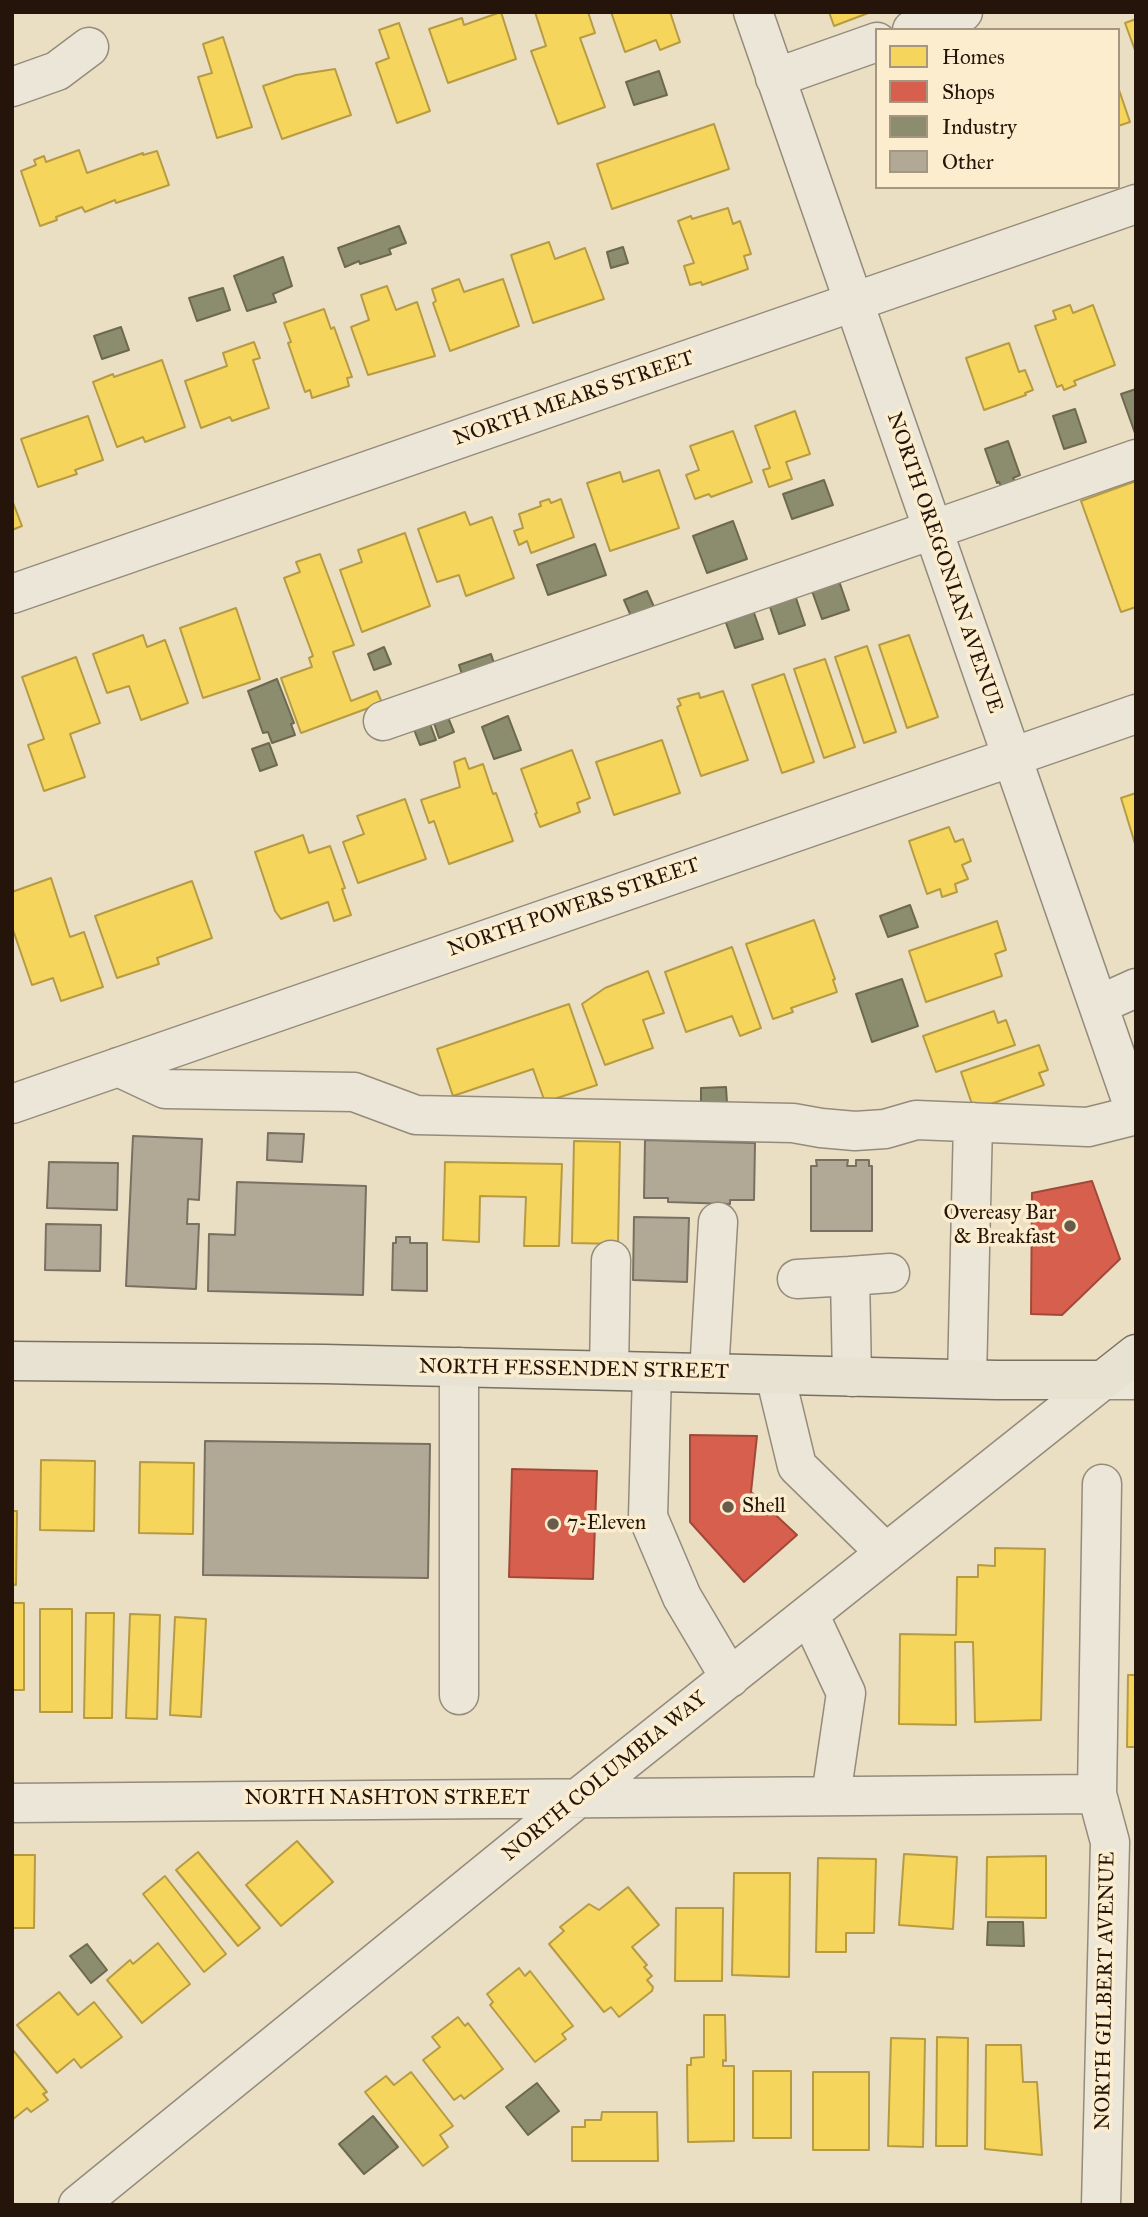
<!DOCTYPE html>
<html>
<head>
<meta charset="utf-8">
<style>
	body { margin:0 }
	#map { position:relative; width:1148px; height:2217px; overflow:hidden; background:#eadec3; font-family:"IM FELL Great Primer",serif }
	canvas { display:block }
	.frame { position:absolute; inset:0; border:14px solid #241409; pointer-events:none }
	.legend { position:absolute; left:875px; top:28px; width:245px; height:161px; box-sizing:border-box; background:#fbedce; border:2px solid #a5967f; margin:0; padding:9px 12px; list-style:none; font-size:21px; color:#241409 }
	.legend li { display:flex; align-items:center; gap:14px; height:35px }
	.legend b { width:35px; border:2px solid #a5967f }
</style>
</head>
<body>
<div id="map">
<canvas width="1148" height="2217"></canvas>
<div class="frame"></div>
<ul class="legend">
<li><b style="height:19px;background:#f6d55c"></b>Homes</li>
<li><b style="height:19px;background:#d6604d"></b>Shops</li>
<li><b style="height:19px;background:#8c8c6e"></b>Industry</li>
<li><b style="height:19px;background:#b1a896"></b>Other</li>
</ul>
</div>
<script>
const g = document.querySelector('canvas').getContext('2d');
g.lineJoin = 'round';
function paint(path, color) { g.fillStyle = color; g.fill(path, 'evenodd'); }
function stroke(path, color, width, dash) { g.strokeStyle = color; g.lineWidth = width; g.lineCap = dash ? 'butt' : 'round'; g.setLineDash(dash || []); g.stroke(path); }
function label(font, color, halo, rows, align = 'center') {
  g.font = font + ' "IM FELL Great Primer",serif'; g.lineWidth = 7; g.setLineDash([]); g.textBaseline = 'middle'; g.strokeStyle = halo; g.fillStyle = color; for (const [text, x, y, turn = 0] of rows) {
    g.save(); g.translate(x, y); g.rotate((+turn || 0) * Math.PI / 180); g.textAlign = isNaN(turn) ? turn : align; if (halo) g.strokeText(text, 0, 0); g.fillText(text, 0, 0); g.restore();
  }
}
const homes = new Path2D(`
	M 501,12 L 516,59 L 448,83 L 429,29 L 462,18 L 464,25 Z
	M 535,12 L 588,12 L 595,33 L 580,38 L 605,107 L 558,124 L 531,51 L 546,46 Z
	M 611,12 L 670,12 L 680,42 L 660,50 L 656,40 L 625,52 Z
	M 829,12 L 871,12 L 834,26 Z
	M 1136,19 L 1136,53 L 1125,23 Z
	M 399,23 L 430,111 L 397,123 L 376,63 L 389,58 L 379,30 Z
	M 223,37 L 252,127 L 217,138 L 198,77 L 212,73 L 203,44 Z
	M 335,69 L 351,115 L 282,139 L 263,86 L 296,75 Z
	M 1118,87 L 1130,122 L 1118,126 Z
	M 714,124 L 729,169 L 612,209 L 597,164 Z
	M 79,150 L 87,173 L 143,153 L 143,155 L 157,151 L 169,185 L 116,203 L 115,200 L 85,212 L 82,207 L 56,217 L 57,220 L 40,226 L 21,171 L 36,165 L 34,160 L 44,156 L 46,162 Z
	M 728,208 L 733,224 L 740,221 L 751,254 L 744,256 L 748,269 L 702,285 L 701,282 L 690,285 L 684,266 L 694,263 L 678,221 L 691,216 L 692,219 Z
	M 549,242 L 555,259 L 585,248 L 604,299 L 533,323 L 511,255 Z
	M 459,279 L 464,292 L 503,279 L 519,326 L 450,351 L 433,303 L 436,301 L 432,289 Z
	M 387,286 L 396,310 L 417,302 L 435,356 L 368,375 L 351,327 L 369,320 L 361,295 Z
	M 1070,305 L 1073,313 L 1093,305 L 1115,365 L 1074,381 L 1076,385 L 1064,390 L 1062,385 L 1057,387 L 1035,326 L 1056,319 L 1053,311 Z
	M 324,309 L 331,329 L 334,327 L 352,377 L 347,378 L 349,386 L 312,398 L 310,390 L 305,392 L 288,343 L 291,342 L 284,323 Z
	M 254,342 L 260,358 L 253,360 L 269,408 L 232,421 L 230,417 L 201,428 L 185,381 L 227,366 L 223,353 Z
	M 1009,343 L 1019,372 L 1025,370 L 1033,390 L 1025,393 L 1026,395 L 984,410 L 966,358 Z
	M 162,360 L 185,427 L 145,442 L 143,437 L 117,447 L 93,382 L 113,374 L 114,377 Z
	M 795,411 L 810,454 L 786,462 L 792,479 L 769,487 L 763,470 L 770,468 L 755,426 Z
	M 88,416 L 103,460 L 75,470 L 77,474 L 38,487 L 21,439 Z
	M 733,431 L 752,482 L 711,497 L 709,494 L 695,499 L 686,475 L 699,470 L 690,446 Z
	M 659,470 L 679,528 L 610,551 L 587,483 L 620,472 L 623,482 Z
	M 1136,481 L 1136,607 L 1121,612 L 1081,501 Z
	M 549,499 L 551,503 L 561,499 L 574,537 L 531,553 L 527,541 L 519,545 L 514,531 L 523,528 L 519,514 L 541,506 L 540,502 Z
	M 12,500 L 22,526 L 12,530 Z
	M 465,512 L 470,525 L 492,517 L 514,578 L 466,596 L 459,575 L 437,582 L 418,529 Z
	M 405,533 L 430,606 L 362,632 L 340,570 L 362,562 L 358,550 Z
	M 320,554 L 354,645 L 333,652 L 351,701 L 377,691 L 382,703 L 301,733 L 281,678 L 312,667 L 309,658 L 313,656 L 284,578 L 300,572 L 296,562 Z
	M 236,608 L 260,679 L 203,698 L 180,628 Z
	M 143,635 L 147,647 L 165,640 L 188,703 L 141,720 L 129,686 L 107,693 L 93,654 Z
	M 909,635 L 938,717 L 907,728 L 879,645 Z
	M 867,646 L 896,732 L 864,743 L 835,657 Z
	M 76,657 L 100,723 L 70,734 L 85,777 L 44,791 L 28,745 L 44,739 L 22,677 Z
	M 825,659 L 855,747 L 824,758 L 794,669 Z
	M 784,674 L 814,762 L 782,773 L 752,685 Z
	M 723,691 L 748,760 L 701,776 L 677,707 L 681,705 L 678,699 L 699,693 L 700,698 Z
	M 662,740 L 680,793 L 614,815 L 596,762 Z
	M 572,750 L 590,798 L 577,803 L 580,812 L 540,827 L 535,814 L 537,813 L 521,769 Z
	M 465,758 L 469,769 L 483,764 L 493,794 L 496,793 L 513,841 L 449,864 L 434,821 L 429,823 L 421,800 L 460,787 L 454,762 Z
	M 1136,793 L 1136,847 L 1121,798 Z
	M 405,799 L 426,859 L 358,883 L 343,842 L 364,834 L 357,816 Z
	M 949,827 L 955,842 L 963,839 L 971,861 L 962,865 L 968,879 L 955,884 L 957,892 L 942,897 L 940,889 L 927,894 L 909,841 Z
	M 303,835 L 309,853 L 330,846 L 345,888 L 342,889 L 351,915 L 334,921 L 328,902 L 281,919 L 275,911 L 255,852 Z
	M 51,878 L 70,937 L 84,932 L 103,987 L 61,1001 L 53,978 L 32,985 L 12,927 L 12,892 Z
	M 192,881 L 212,938 L 157,958 L 159,964 L 117,978 L 95,916 Z
	M 814,920 L 835,979 L 833,980 L 837,992 L 791,1008 L 793,1012 L 773,1019 L 746,944 Z
	M 997,921 L 1006,950 L 995,954 L 1002,976 L 926,1002 L 909,951 Z
	M 732,947 L 761,1028 L 740,1036 L 732,1016 L 686,1032 L 665,972 Z
	M 648,971 L 664,1013 L 643,1020 L 653,1048 L 605,1065 L 582,1004 L 605,988 Z
	M 569,1004 L 597,1085 L 545,1102 L 533,1069 L 453,1096 L 437,1049 Z
	M 994,1011 L 998,1023 L 1006,1020 L 1015,1045 L 936,1072 L 923,1036 Z
	M 1039,1045 L 1048,1070 L 1039,1073 L 1044,1085 L 974,1110 L 961,1072 Z
	M 574,1141 L 620,1142 L 618,1244 L 572,1243 Z
	M 445,1162 L 562,1164 L 559,1246 L 524,1246 L 526,1197 L 480,1196 L 479,1242 L 443,1240 Z
	M 41,1460 L 95,1461 L 94,1531 L 40,1530 Z
	M 140,1462 L 194,1463 L 193,1534 L 139,1533 Z
	M 12,1511 L 17,1511 L 16,1585 L 12,1584 Z
	M 995,1548 L 1045,1549 L 1041,1720 L 975,1722 L 973,1642 L 955,1642 L 956,1725 L 899,1724 L 900,1634 L 956,1635 L 957,1577 L 978,1577 L 978,1565 L 995,1566 Z
	M 12,1603 L 24,1603 L 24,1690 L 12,1690 Z
	M 40,1609 L 72,1609 L 72,1712 L 40,1712 Z
	M 86,1613 L 114,1613 L 112,1718 L 84,1718 Z
	M 130,1614 L 160,1615 L 157,1719 L 126,1718 Z
	M 175,1617 L 206,1619 L 201,1717 L 170,1715 Z
	M 1128,1675 L 1136,1675 L 1136,1747 L 1127,1747 Z
	M 297,1841 L 333,1882 L 281,1926 L 246,1885 Z
	M 198,1852 L 260,1928 L 238,1946 L 176,1870 Z
	M 904,1854 L 957,1857 L 953,1929 L 899,1925 Z
	M 12,1855 L 35,1855 L 34,1928 L 12,1928 Z
	M 1046,1856 L 1046,1918 L 986,1917 L 987,1857 Z
	M 818,1858 L 876,1859 L 874,1933 L 846,1933 L 846,1952 L 816,1952 Z
	M 734,1873 L 790,1873 L 789,1977 L 732,1975 Z
	M 165,1876 L 226,1954 L 204,1972 L 143,1894 Z
	M 628,1887 L 659,1925 L 632,1947 L 647,1965 L 644,1967 L 652,1976 L 647,1980 L 653,1987 L 652,1991 L 619,2017 L 611,2007 L 604,2012 L 549,1944 L 564,1931 L 560,1927 L 589,1904 L 599,1910 Z
	M 676,1908 L 723,1908 L 722,1981 L 675,1981 Z
	M 158,1943 L 190,1984 L 142,2023 L 107,1980 L 130,1960 L 133,1964 Z
	M 519,1968 L 525,1976 L 530,1971 L 573,2026 L 562,2034 L 566,2039 L 535,2062 L 490,2005 L 493,2002 L 487,1994 Z
	M 59,1992 L 78,2015 L 94,2002 L 122,2037 L 81,2068 L 74,2059 L 57,2073 L 17,2025 Z
	M 704,2015 L 725,2015 L 726,2061 L 723,2060 L 723,2066 L 734,2066 L 734,2141 L 688,2142 L 687,2065 L 691,2065 L 691,2058 L 704,2057 Z
	M 458,2017 L 465,2026 L 468,2023 L 503,2069 L 464,2099 L 461,2095 L 454,2100 L 423,2060 L 440,2047 L 432,2037 Z
	M 937,2037 L 968,2038 L 967,2146 L 936,2146 Z
	M 891,2038 L 925,2039 L 923,2147 L 888,2146 Z
	M 986,2045 L 1021,2045 L 1023,2082 L 1037,2082 L 1042,2155 L 985,2149 Z
	M 13,2050 L 47,2092 L 43,2094 L 48,2100 L 31,2112 L 27,2108 L 12,2120 Z
	M 753,2071 L 791,2071 L 791,2138 L 753,2138 Z
	M 411,2072 L 453,2126 L 440,2135 L 448,2147 L 423,2166 L 365,2092 L 386,2076 L 394,2085 Z
	M 813,2072 L 869,2072 L 869,2150 L 813,2150 Z
	M 602,2112 L 657,2112 L 658,2161 L 572,2161 L 572,2127 L 585,2127 L 585,2120 L 601,2120 Z`);
paint(homes, '#f6d55c');
stroke(homes, '#b79b43', 2);
const shops = new Path2D(`
	M 1092,1181 L 1120,1259 L 1062,1315 L 1031,1314 L 1032,1193 Z
	M 690,1435 L 757,1436 L 751,1492 L 797,1535 L 744,1582 L 690,1522 Z
	M 512,1469 L 597,1471 L 593,1579 L 509,1577 Z`);
paint(shops, '#d6604d');
stroke(shops, '#a14939', 2);
const industry = new Path2D(`
	M 659,71 L 667,95 L 634,105 L 626,82 Z
	M 399,226 L 406,243 L 389,249 L 391,254 L 360,264 L 359,261 L 345,267 L 338,248 Z
	M 623,247 L 628,263 L 611,268 L 607,252 Z
	M 283,257 L 292,286 L 273,294 L 276,302 L 247,311 L 234,276 Z
	M 223,288 L 230,310 L 197,321 L 189,298 Z
	M 121,327 L 129,350 L 102,359 L 94,336 Z
	M 1136,389 L 1136,436 L 1121,394 Z
	M 1075,409 L 1086,442 L 1064,449 L 1053,416 Z
	M 1008,441 L 1020,475 L 1013,478 L 1015,481 L 1001,486 L 999,482 L 997,483 L 985,449 Z
	M 824,480 L 833,505 L 792,519 L 783,494 Z
	M 733,521 L 747,559 L 707,573 L 693,536 Z
	M 595,544 L 606,575 L 548,595 L 537,565 Z
	M 839,581 L 849,610 L 822,619 L 812,591 Z
	M 647,591 L 654,607 L 631,616 L 624,600 Z
	M 795,595 L 805,625 L 779,634 L 769,604 Z
	M 753,610 L 763,639 L 735,648 L 725,620 Z
	M 384,647 L 391,664 L 374,670 L 368,654 Z
	M 491,654 L 497,673 L 465,684 L 459,665 Z
	M 277,679 L 294,723 L 291,724 L 295,735 L 272,743 L 268,732 L 263,733 L 248,691 Z
	M 447,715 L 454,732 L 439,738 L 433,720 Z
	M 508,716 L 521,750 L 494,759 L 482,727 Z
	M 429,721 L 436,740 L 420,745 L 413,727 Z
	M 269,743 L 277,765 L 260,771 L 252,749 Z
	M 910,905 L 918,927 L 888,937 L 880,916 Z
	M 902,979 L 918,1026 L 872,1042 L 856,994 Z
	M 726,1087 L 727,1103 L 701,1103 L 701,1088 Z
	M 988,1922 L 1023,1922 L 1024,1946 L 987,1945 Z
	M 87,1944 L 107,1970 L 91,1983 L 70,1956 Z
	M 537,2083 L 559,2111 L 528,2135 L 506,2107 Z
	M 373,2116 L 398,2147 L 364,2174 L 339,2144 Z`);
paint(industry, '#8c8c6e');
stroke(industry, '#6d6850', 2);
const building = new Path2D(`
	M 268,1133 L 304,1134 L 302,1162 L 267,1160 Z
	M 133,1136 L 202,1139 L 199,1200 L 188,1199 L 187,1224 L 199,1224 L 196,1289 L 126,1286 Z
	M 645,1140 L 755,1143 L 754,1200 L 730,1200 L 730,1204 L 668,1202 L 668,1198 L 644,1198 Z
	M 816,1160 L 848,1160 L 847,1166 L 856,1166 L 856,1160 L 869,1160 L 869,1166 L 872,1166 L 872,1231 L 811,1231 L 811,1166 L 817,1166 Z
	M 49,1162 L 118,1163 L 117,1210 L 47,1208 Z
	M 237,1182 L 366,1186 L 363,1295 L 208,1291 L 209,1234 L 235,1235 Z
	M 634,1217 L 689,1218 L 687,1282 L 633,1280 Z
	M 46,1224 L 101,1225 L 100,1271 L 45,1270 Z
	M 396,1237 L 410,1237 L 410,1243 L 427,1243 L 427,1291 L 392,1290 L 393,1243 L 396,1243 Z
	M 205,1441 L 430,1444 L 428,1578 L 203,1575 Z`);
paint(building, '#b1a896');
stroke(building, '#787062', 2);
const minor = new Path2D(`
	M 753,12 L 1136,1114
	M 912,30 L 963,12
	M 775,78 L 877,42
	M 12,87 L 57,71 L 89,47
	M 12,594 L 1136,204
	M 383,721 L 1136,459
	M 1098,1005 L 1136,988
	M 118,1067 L 165,1089 L 354,1092 L 416,1115 L 793,1123 L 821,1128 L 855,1131 L 885,1129 L 916,1120 L 1088,1127 L 1136,1115
	M 12,1104 L 1136,714
	M 850,1276 L 890,1273
	M 797,1279 L 850,1276 L 852,1377
	M 609,1370 L 611,1260
	M 652,1372 L 648,1517 L 682,1597 L 730,1678
	M 709,1373 L 718,1222
	M 775,1375 L 797,1466 L 886,1553
	M 967,1379 L 973,1122
	M 809,1614 L 846,1693 L 831,1796
	M 459,1695 L 459,1367
	M 12,1803 L 1097,1794
	M 78,2205 L 578,1798 L 1103,1380 L 1136,1380
	M 1101,2205 L 1110,1842 L 1097,1794 L 1102,1484`);
const major = new Path2D(`
	M 12,1361 L 324,1364 L 997,1380 L 1103,1380 L 1136,1354`);
stroke(minor, '#948b7b', 41);
stroke(major, '#787062', 41);
stroke(minor, '#ece6d9', 38);
stroke(major, '#e8e2d3', 38);
for (const [x, y, r, color] of [
	[1070,1226,7,"#695b4a"],
	[728,1507,7,"#695b4a"],
	[553,1524,7,"#695b4a"]
]) { const dot = new Path2D(); dot.arc(x, y, r, 0, 2 * Math.PI); g.fillStyle = color; g.fill(dot); stroke(dot, '#fbedce', 2.5); }
label('21px', '#241409', '#fbedce', [
	["NORTH MEARS STREET",574,399,-19],
	["NORTH OREGONIAN AVENUE",944,563,71],
	["NORTH POWERS STREET",574,908,-19],
	["NORTH FESSENDEN STREET",574,1370,1],
	["NORTH COLUMBIA WAY",605,1777,-39],
	["NORTH NASHTON STREET",387,1799],
	["NORTH GILBERT AVENUE",1106,1991,-89]
]);
label('21px', '#241409', '#fbedce', [
	["Overeasy Bar",1056,1214,"right"],
	["& Breakfast",1056,1238,"right"],
	["Shell",742,1507],
	["7-Eleven",567,1524]
], 'left');
</script>
</body>
</html>
